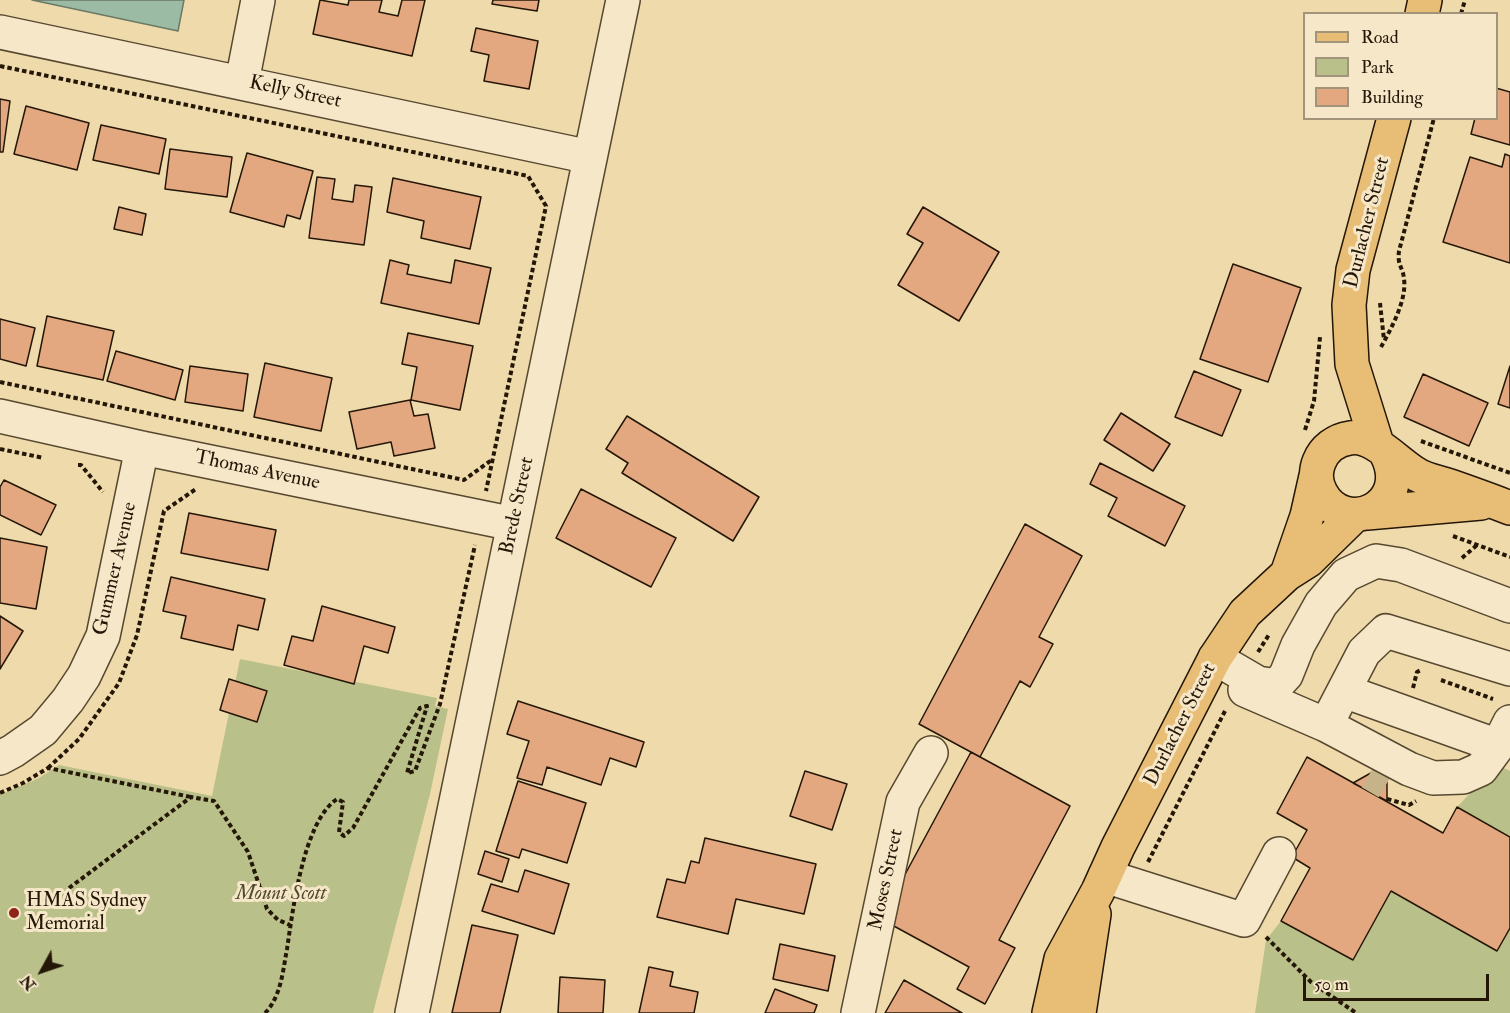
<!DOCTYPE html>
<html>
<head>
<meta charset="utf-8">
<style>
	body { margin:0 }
	#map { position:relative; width:1510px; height:1013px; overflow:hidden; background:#efdaab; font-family:"IM FELL Double Pica",serif }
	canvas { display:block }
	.legend { position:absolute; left:1303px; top:12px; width:195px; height:108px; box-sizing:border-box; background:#f5e7c8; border:2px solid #a1947b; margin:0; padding:8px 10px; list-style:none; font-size:18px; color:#241707 }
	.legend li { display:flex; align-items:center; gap:12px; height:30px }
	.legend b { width:30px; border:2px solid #a1947b }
	.north { position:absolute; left:12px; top:941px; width:60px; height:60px; -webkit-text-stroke:4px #f5e7c8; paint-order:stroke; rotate:230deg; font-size:16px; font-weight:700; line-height:24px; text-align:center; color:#241707 }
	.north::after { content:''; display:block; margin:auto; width:21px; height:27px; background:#241707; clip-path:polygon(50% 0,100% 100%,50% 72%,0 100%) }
	.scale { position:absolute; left:1303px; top:974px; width:186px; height:27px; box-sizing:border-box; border:3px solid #241707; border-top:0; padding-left:8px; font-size:18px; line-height:21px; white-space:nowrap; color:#241707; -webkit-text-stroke:4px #f5e7c8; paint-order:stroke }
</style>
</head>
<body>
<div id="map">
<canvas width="1510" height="1013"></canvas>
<ul class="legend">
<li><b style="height:8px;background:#e8bd76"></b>Road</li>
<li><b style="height:16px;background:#b9c089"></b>Park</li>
<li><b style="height:16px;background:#e4a881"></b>Building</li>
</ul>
<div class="north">N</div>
<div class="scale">50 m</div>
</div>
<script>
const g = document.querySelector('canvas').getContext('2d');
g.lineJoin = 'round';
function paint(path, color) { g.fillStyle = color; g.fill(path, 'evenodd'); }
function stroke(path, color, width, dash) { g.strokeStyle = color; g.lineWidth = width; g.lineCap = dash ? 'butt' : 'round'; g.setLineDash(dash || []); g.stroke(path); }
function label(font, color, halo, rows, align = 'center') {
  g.font = font + ' "IM FELL Double Pica",serif'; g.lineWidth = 6; g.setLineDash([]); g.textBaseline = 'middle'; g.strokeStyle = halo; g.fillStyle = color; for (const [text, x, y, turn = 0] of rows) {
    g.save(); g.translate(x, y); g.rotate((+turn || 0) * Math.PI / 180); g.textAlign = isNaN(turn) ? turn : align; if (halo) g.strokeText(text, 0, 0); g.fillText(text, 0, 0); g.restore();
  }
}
paint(new Path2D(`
	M 240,659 L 437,698 L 435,706 L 448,709 L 430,794 L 373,1013 L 0,1013 L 0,795 L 39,778 L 59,765 L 212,796 Z
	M 1497,765 L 1510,771 L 1510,837 L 1457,807 Z
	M 1391,891 L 1497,951 L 1510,928 L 1510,1013 L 1255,1013 L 1266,940 L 1281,921 Z`), '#b9c089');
const water = new Path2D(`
	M 32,0 L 184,0 L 178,31 Z`);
paint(water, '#9bbba4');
stroke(water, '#6b7965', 1.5);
const building = new Path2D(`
	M 320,0 L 348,5 L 349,0 L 382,0 L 379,12 L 398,16 L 402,0 L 425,0 L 412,56 L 313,34 Z
	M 493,0 L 539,0 L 537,11 L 492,4 Z
	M 476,28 L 538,41 L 529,89 L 484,81 L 489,55 L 471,51 Z
	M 1496,88 L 1510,92 L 1510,145 L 1471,134 L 1475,118 L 1496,118 Z
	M 0,99 L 10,101 L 3,152 L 0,152 Z
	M 26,106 L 89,123 L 77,170 L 14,154 Z
	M 101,125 L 166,139 L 159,174 L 93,160 Z
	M 170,149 L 232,157 L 227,197 L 165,189 Z
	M 247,153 L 313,171 L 300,219 L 287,215 L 284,227 L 230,212 Z
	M 1505,154 L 1510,156 L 1510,263 L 1443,242 L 1470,157 L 1502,167 Z
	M 317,177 L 335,179 L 332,199 L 353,202 L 355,185 L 372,187 L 364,245 L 309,238 Z
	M 393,178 L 481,197 L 470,249 L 421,238 L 424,221 L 387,212 Z
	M 119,207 L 146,214 L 142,235 L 114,229 Z
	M 923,207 L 999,252 L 959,321 L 898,285 L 923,243 L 907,234 Z
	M 390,260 L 409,265 L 407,274 L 451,283 L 455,260 L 491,268 L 479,324 L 381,303 Z
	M 1233,264 L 1301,288 L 1268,382 L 1200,359 Z
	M 47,316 L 114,331 L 103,380 L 37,366 Z
	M 0,319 L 35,328 L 26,366 L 0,359 Z
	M 408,333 L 473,346 L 460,410 L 411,400 L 417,367 L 402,364 Z
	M 116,351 L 183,370 L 175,400 L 107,381 Z
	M 265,363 L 332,378 L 321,431 L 254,417 Z
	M 190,366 L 248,374 L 243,411 L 185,402 Z
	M 1510,366 L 1510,408 L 1498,404 Z
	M 1194,371 L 1241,390 L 1222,436 L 1175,417 Z
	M 1423,374 L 1488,403 L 1469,446 L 1404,417 Z
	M 410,400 L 414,416 L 428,414 L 435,448 L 394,456 L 391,442 L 357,449 L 349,412 Z
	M 1121,413 L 1170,444 L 1153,471 L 1104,440 Z
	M 627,416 L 759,497 L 733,541 L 622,473 L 628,463 L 606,449 Z
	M 1100,463 L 1185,506 L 1165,546 L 1108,516 L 1117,498 L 1090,484 Z
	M 4,480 L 56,505 L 41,535 L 0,515 L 0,487 Z
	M 581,489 L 676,538 L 651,587 L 556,538 Z
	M 189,513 L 276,530 L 268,570 L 181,553 Z
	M 1025,524 L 1082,556 L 1039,637 L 1053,644 L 1030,687 L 1020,681 L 980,757 L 919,724 Z
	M 0,538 L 47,547 L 36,609 L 0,603 Z
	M 171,577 L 265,599 L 258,630 L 238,625 L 233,650 L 181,638 L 186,616 L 163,611 Z
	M 322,606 L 395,627 L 388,653 L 364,646 L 354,684 L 284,665 L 292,636 L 313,641 Z
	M 0,616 L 23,631 L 0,669 Z
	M 229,679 L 267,691 L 257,722 L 220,710 Z
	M 518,701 L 644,742 L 636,767 L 610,758 L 601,785 L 547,767 L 542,785 L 517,778 L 529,741 L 507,734 Z
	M 971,752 L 1070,806 L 999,940 L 1015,948 L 985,1004 L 957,989 L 969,967 L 881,919 Z
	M 1307,757 L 1443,833 L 1457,807 L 1510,837 L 1510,928 L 1497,951 L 1391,891 L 1353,960 L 1281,921 L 1310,868 L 1292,857 L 1307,830 L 1277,813 Z
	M 1385,765 L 1387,783 L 1387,801 L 1353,783 Z
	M 805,771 L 847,784 L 832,830 L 790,816 Z
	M 518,781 L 586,803 L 567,863 L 522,849 L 519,858 L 496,851 Z
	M 705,838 L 816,864 L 804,914 L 736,899 L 728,934 L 657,917 L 667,879 L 685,883 L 691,861 L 699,863 Z
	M 485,851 L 509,859 L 502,882 L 478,874 Z
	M 525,870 L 569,884 L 554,934 L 482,911 L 491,884 L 518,892 Z
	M 472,925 L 518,935 L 500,1013 L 452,1013 Z
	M 780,944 L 835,956 L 828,991 L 773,979 Z
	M 649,967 L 673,972 L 670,986 L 698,992 L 694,1013 L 639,1013 Z
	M 560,977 L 605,980 L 603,1013 L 558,1013 Z
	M 904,980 L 962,1013 L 885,1013 Z
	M 775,989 L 817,1005 L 814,1013 L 765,1013 Z`);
paint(building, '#e4a881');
stroke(building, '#241707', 1.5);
stroke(new Path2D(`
	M 1370,773 L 1387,783`), '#c6b38a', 33, [33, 16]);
const minor = new Path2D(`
	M 0,32 L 590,157
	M 242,82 L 258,0
	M 0,416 L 142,448 L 514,524
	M 1215,658 L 1258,683 L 1276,686 L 1286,675 L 1298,645 L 1321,604 L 1346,575 L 1376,561 L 1401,565 L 1510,606
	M 1245,690 L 1326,725 L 1409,769 L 1433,778 L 1463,777 L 1481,769 L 1498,746 L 1510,722
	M 1344,691 L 1498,746
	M 1326,725 L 1364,652 L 1386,631 L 1510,669
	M 0,758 L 13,751 L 43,730 L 68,700 L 84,676 L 103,636 L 142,448
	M 1105,876 L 1244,920 L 1279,854
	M 412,1013 L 623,0
	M 858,1013 L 903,802 L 931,753`);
const major = new Path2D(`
	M 1422,14 L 1425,0
	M 1377,444 L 1352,364 L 1349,305 L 1353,270 L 1394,118
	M 1386,453 C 1414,506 1345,538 1321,493 C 1316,484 1315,472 1319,462 C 1324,449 1336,440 1350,438 C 1373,434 1396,462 1416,474 C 1425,480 1439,482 1450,486 C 1470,493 1490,500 1510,508
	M 1367,513 L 1481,503
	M 1287,574 L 1307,516 L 1316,476
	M 1049,1013 L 1061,959 L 1098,891 L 1118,847 L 1215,658 L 1245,613 L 1287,574 L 1309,560 L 1355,515
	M 1079,1013 L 1094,914`);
stroke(minor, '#574830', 36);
stroke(major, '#241707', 36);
stroke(new Path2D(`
	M 1461,14 L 1465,0
	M 0,66 L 528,176 L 546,206 L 486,491
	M 1380,303 L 1384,340
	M 1381,347 C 1391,329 1407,300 1404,279 C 1403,267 1397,266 1399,251 L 1434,118
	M 0,382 L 464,480 L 493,459
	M 1305,430 L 1314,401 L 1320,337
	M 1421,441 L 1510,473
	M 0,449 L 44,458
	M 78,465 L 81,465 L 103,492
	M 1453,536 L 1510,557
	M 1462,558 L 1477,545
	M 1258,652 L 1270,633
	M 1441,680 L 1493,699
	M 1413,688 L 1417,672 L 1421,670
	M 48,768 L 79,739 L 119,683 L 137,635 L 164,511 L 196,489
	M 0,793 L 23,783 L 48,768 L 191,797
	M 1387,799 L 1409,805 L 1416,801
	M 1148,862 L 1225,711
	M 69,888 L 191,797 L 214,801 L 248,852 L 267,909 L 278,920 L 290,925
	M 1266,937 L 1311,982 L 1356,1013
	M 265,1013 C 281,997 283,970 287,949 C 293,910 303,822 337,799 L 343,802 L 339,832 L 344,836 L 353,828 L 420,708 L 427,706 L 407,773 L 415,771 L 440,704 L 475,545`), '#241707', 4, [4.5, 3]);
stroke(minor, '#f5e7c8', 33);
stroke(major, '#e8bd76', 33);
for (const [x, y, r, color] of [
	[14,913,6,"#8f2418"]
]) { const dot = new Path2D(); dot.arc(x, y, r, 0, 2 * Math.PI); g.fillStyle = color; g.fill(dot); stroke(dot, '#f5e7c8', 2); }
label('20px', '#241707', '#f5e7c8', [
	["Kelly Street",295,93,12],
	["Durlacher Street",1368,223,-76],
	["Thomas Avenue",257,471,12],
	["Brede Street",518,506,-78],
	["Gummer Avenue",116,569,-77],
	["Durlacher Street",1181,725,-63],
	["Moses Street",887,880,-78]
]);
label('italic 20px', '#514a2e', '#f5e7c8', [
	["Mount Scott",281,895]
]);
label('20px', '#241707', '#f5e7c8', [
	["HMAS Sydney",26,902],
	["Memorial",26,925]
], 'left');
</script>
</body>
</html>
